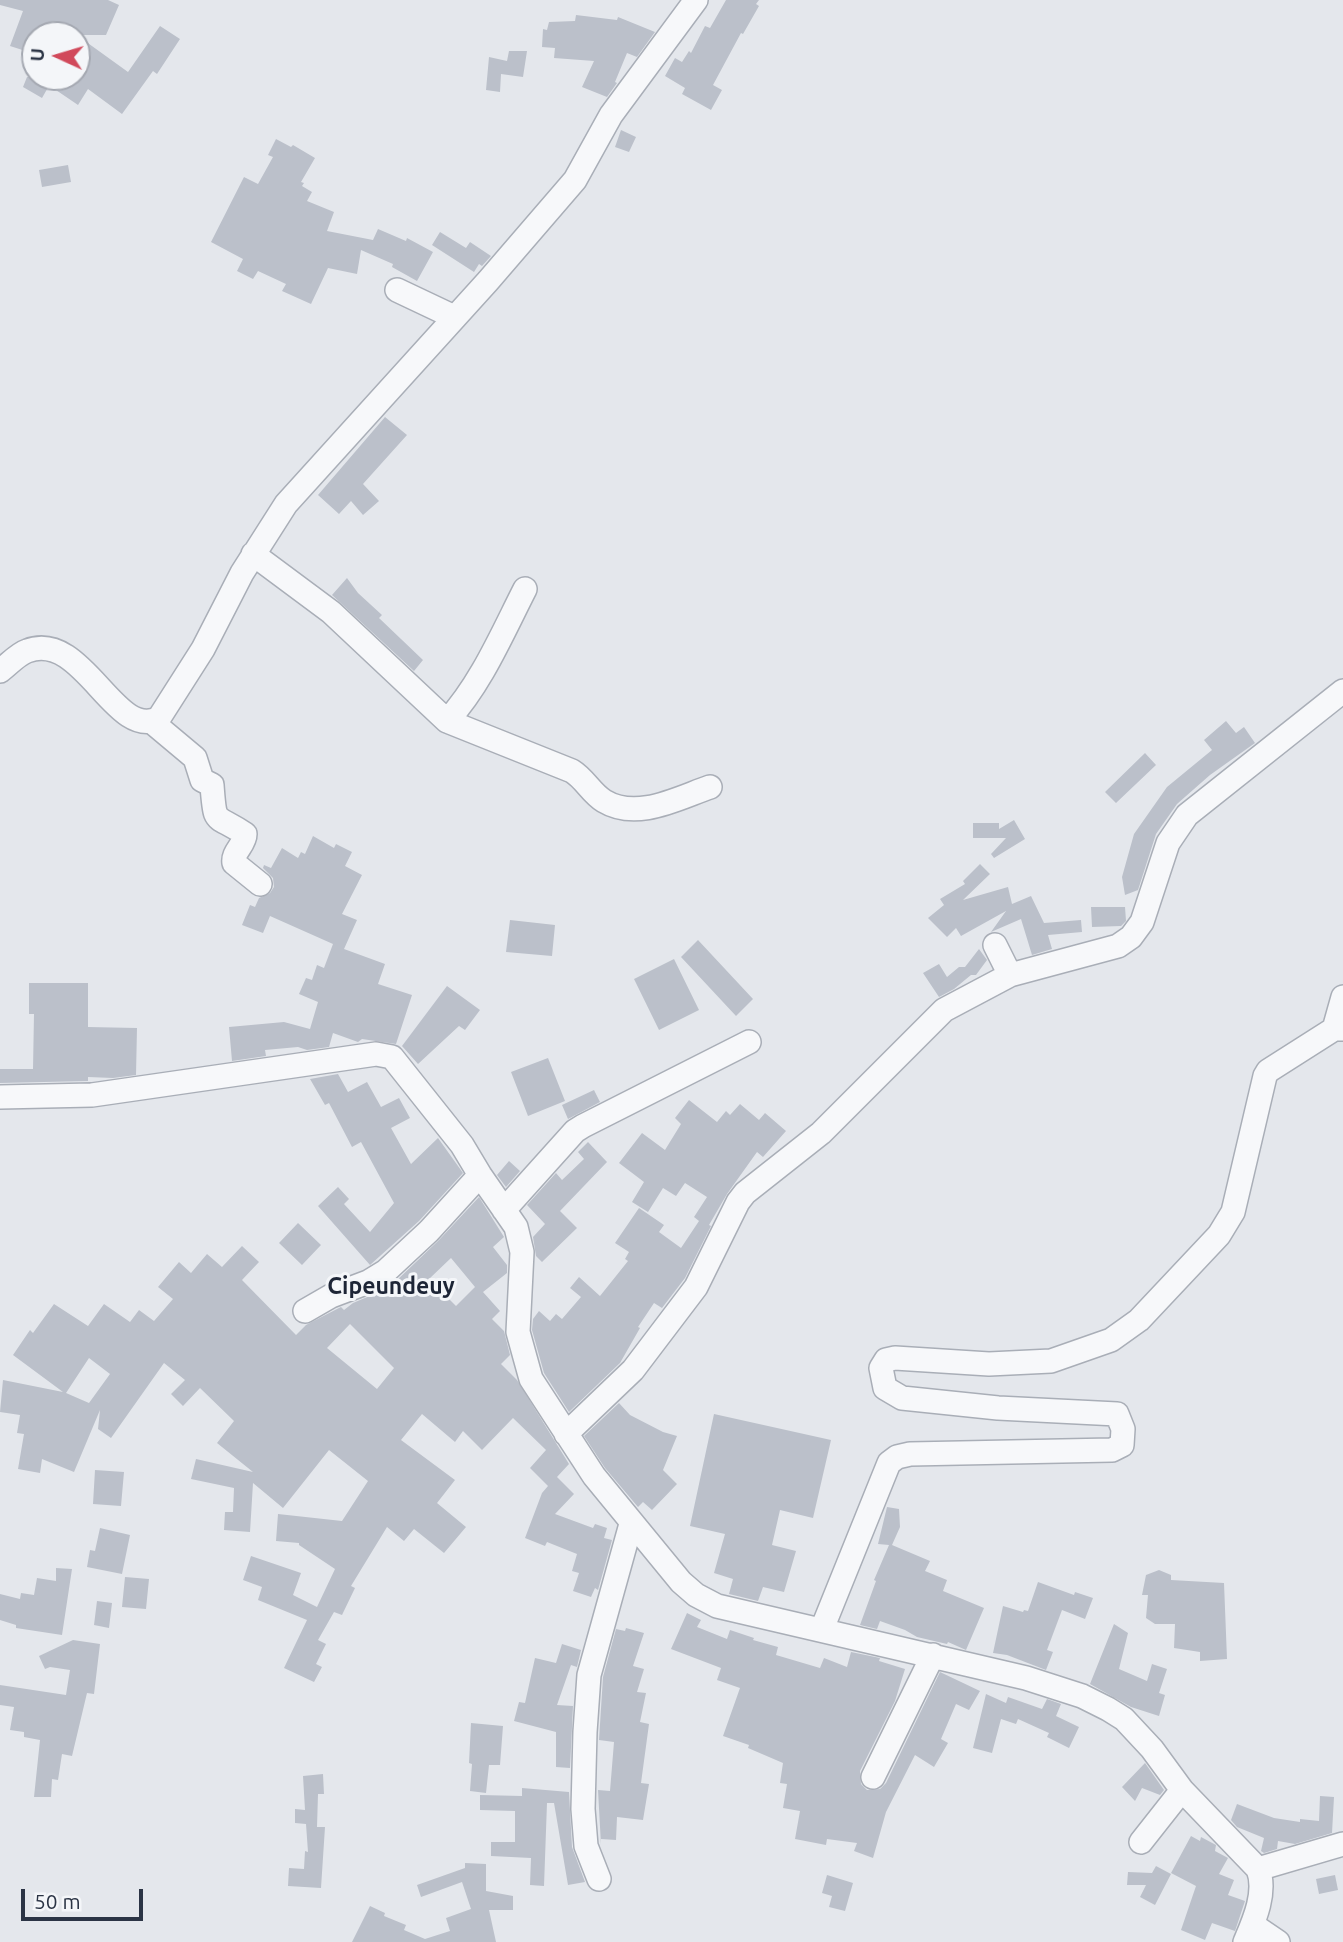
<!DOCTYPE html>
<html>
<head>
<meta charset="utf-8">
<style>
	body { margin:0 }
	#map { position:relative; width:1343px; height:1942px; overflow:hidden; background:#e4e7ec; font-family:Ubuntu,sans-serif }
	canvas { display:block }
	.north { position:absolute; left:21px; top:21px; width:70px; height:70px; box-sizing:border-box; background:#f4f6f9; border:2px solid #a4a8b1; border-radius:50%; rotate:274deg; font-size:19px; font-weight:700; line-height:28px; text-align:center; color:#2b3445 }
	.north::after { content:''; display:block; margin:auto; width:24px; height:32px; background:#d1495b; clip-path:polygon(50% 0,100% 100%,50% 72%,0 100%) }
	.scale { position:absolute; left:21px; top:1889px; width:122px; height:32px; box-sizing:border-box; border:4px solid #2b3445; border-top:0; padding-left:9px; font-size:21px; line-height:24px; white-space:nowrap; color:#2b3445; -webkit-text-stroke:5px #f4f6f9; paint-order:stroke }
</style>
</head>
<body>
<div id="map">
<canvas width="1343" height="1942"></canvas>
<div class="north">U</div>
<div class="scale">50 m</div>
</div>
<script>
const g = document.querySelector('canvas').getContext('2d');
g.lineJoin = 'round';
function paint(path, color) { g.fillStyle = color; g.fill(path, 'evenodd'); }
function stroke(path, color, width, dash) { g.strokeStyle = color; g.lineWidth = width; g.lineCap = dash ? 'butt' : 'round'; g.setLineDash(dash || []); g.stroke(path); }
function label(font, color, halo, rows, align = 'center') {
  g.font = font + ' Ubuntu,sans-serif'; g.lineWidth = 6; g.setLineDash([]); g.textBaseline = 'middle'; g.strokeStyle = halo; g.fillStyle = color; for (const [text, x, y, turn = 0] of rows) {
    g.save(); g.translate(x, y); g.rotate((+turn || 0) * Math.PI / 180); g.textAlign = isNaN(turn) ? turn : align; if (halo) g.strokeText(text, 0, 0); g.fillText(text, 0, 0); g.restore();
  }
}
paint(new Path2D(`
	M 0,0 L 108,0 L 119,5 L 106,35 L 35,35 L 35,54 L 10,46 L 23,11 L 0,5 Z
	M 726,0 L 759,0 L 756,4 L 759,6 L 743,34 L 741,33 L 713,85 L 722,90 L 711,110 L 682,94 L 685,88 L 665,76 L 675,58 L 682,62 L 689,51 L 691,53 L 705,26 L 710,28 Z
	M 576,15 L 617,20 L 618,17 L 655,32 L 637,57 L 627,53 L 615,82 L 617,83 L 607,97 L 582,87 L 594,61 L 554,58 L 555,48 L 542,47 L 543,29 L 547,30 L 549,22 L 575,21 Z
	M 160,26 L 180,39 L 157,74 L 153,71 L 122,114 L 88,89 L 78,105 L 53,88 L 61,77 L 77,77 L 77,53 L 85,41 L 128,72 Z
	M 509,51 L 527,51 L 523,77 L 501,74 L 500,92 L 486,90 L 489,57 L 507,61 Z
	M 27,77 L 54,77 L 42,98 L 23,87 Z
	M 621,130 L 636,137 L 629,152 L 615,147 Z
	M 276,139 L 291,147 L 293,145 L 315,158 L 301,182 L 304,183 L 302,186 L 312,192 L 307,201 L 334,212 L 327,231 L 373,240 L 378,229 L 406,241 L 407,238 L 433,252 L 417,281 L 392,267 L 393,264 L 361,250 L 357,274 L 328,268 L 311,304 L 282,291 L 286,284 L 258,271 L 253,279 L 237,271 L 243,259 L 211,242 L 244,177 L 258,184 L 273,157 L 268,155 Z
	M 68,165 L 71,182 L 42,187 L 39,170 Z
	M 440,232 L 466,248 L 470,242 L 491,256 L 482,266 L 479,264 L 474,272 L 432,245 Z
	M 385,417 L 407,435 L 363,484 L 379,501 L 363,515 L 351,501 L 339,514 L 318,495 Z
	M 347,578 L 358,593 L 382,615 L 379,618 L 423,660 L 414,671 L 332,595 Z
	M 1226,721 L 1236,733 L 1244,727 L 1255,743 L 1210,775 L 1177,804 L 1156,834 L 1138,890 L 1125,895 L 1122,877 L 1134,834 L 1167,787 L 1212,750 L 1204,740 Z
	M 1145,753 L 1156,765 L 1116,803 L 1105,792 Z
	M 1014,820 L 1025,839 L 994,858 L 991,854 L 1006,838 L 973,838 L 973,823 L 999,823 L 999,829 Z
	M 313,836 L 334,848 L 336,844 L 352,852 L 345,866 L 362,875 L 342,914 L 357,920 L 344,949 L 385,964 L 378,984 L 412,995 L 396,1044 L 362,1039 L 358,1042 L 333,1033 L 329,1047 L 307,1050 L 298,1047 L 265,1050 L 266,1056 L 232,1061 L 229,1027 L 284,1022 L 310,1029 L 318,1002 L 299,994 L 306,978 L 312,980 L 317,965 L 324,968 L 333,944 L 270,916 L 263,933 L 242,925 L 250,905 L 255,907 L 259,898 L 270,893 L 274,887 L 273,878 L 263,868 L 264,865 L 271,868 L 282,848 L 298,858 L 301,852 L 305,854 Z
	M 980,864 L 990,874 L 963,900 L 1008,887 L 1012,904 L 1031,896 L 1044,923 L 1081,920 L 1082,932 L 1048,935 L 1052,949 L 1032,955 L 1021,919 L 991,932 L 1006,911 L 961,936 L 956,928 L 947,937 L 928,918 L 944,905 L 940,899 L 965,884 L 963,881 Z
	M 1091,907 L 1125,907 L 1126,921 L 1121,926 L 1092,927 Z
	M 510,920 L 555,925 L 552,956 L 506,952 Z
	M 698,940 L 753,999 L 736,1016 L 681,957 Z
	M 979,949 L 987,960 L 976,975 L 971,975 L 954,989 L 939,997 L 923,973 L 939,964 L 947,977 L 959,967 L 965,967 Z
	M 674,959 L 699,1010 L 659,1030 L 634,979 Z
	M 29,983 L 88,983 L 88,1027 L 137,1028 L 136,1075 L 113,1078 L 88,1077 L 88,1081 L 0,1083 L 0,1069 L 33,1069 L 34,1014 L 29,1014 Z
	M 447,986 L 480,1010 L 465,1030 L 459,1026 L 418,1064 L 402,1046 Z
	M 548,1058 L 565,1101 L 528,1116 L 511,1072 Z
	M 338,1074 L 348,1092 L 367,1082 L 381,1107 L 399,1098 L 410,1118 L 391,1128 L 411,1164 L 438,1138 L 463,1173 L 419,1221 L 370,1265 L 318,1206 L 338,1187 L 349,1199 L 344,1204 L 370,1232 L 394,1203 L 361,1142 L 352,1147 L 329,1103 L 325,1105 L 310,1079 Z
	M 594,1090 L 600,1102 L 568,1119 L 562,1105 Z
	M 689,1100 L 717,1122 L 726,1111 L 730,1115 L 740,1104 L 759,1120 L 765,1113 L 786,1131 L 763,1157 L 757,1152 L 727,1194 L 709,1225 L 711,1226 L 685,1278 L 662,1308 L 654,1303 L 638,1327 L 640,1328 L 620,1363 L 569,1412 L 544,1373 L 532,1330 L 533,1319 L 539,1311 L 550,1321 L 556,1314 L 562,1319 L 581,1297 L 570,1288 L 579,1277 L 600,1296 L 628,1261 L 625,1259 L 629,1252 L 615,1243 L 639,1208 L 664,1225 L 659,1232 L 681,1248 L 699,1221 L 694,1217 L 707,1197 L 685,1183 L 676,1196 L 663,1188 L 648,1212 L 632,1202 L 644,1182 L 619,1163 L 642,1133 L 665,1150 L 681,1124 L 675,1118 Z
	M 588,1142 L 607,1162 L 560,1211 L 577,1228 L 542,1262 L 536,1256 L 533,1237 L 545,1224 L 527,1205 L 556,1173 L 562,1180 L 584,1159 L 578,1152 Z
	M 509,1161 L 520,1171 L 506,1187 L 497,1175 Z
	M 479,1197 L 504,1237 L 493,1247 L 507,1265 L 507,1273 L 483,1292 L 500,1311 L 492,1319 L 504,1331 L 510,1355 L 501,1364 L 517,1380 L 569,1464 L 557,1477 L 574,1494 L 555,1514 L 593,1528 L 595,1524 L 607,1528 L 604,1538 L 612,1540 L 598,1590 L 595,1588 L 591,1597 L 573,1591 L 579,1573 L 572,1571 L 577,1554 L 547,1542 L 545,1546 L 525,1538 L 542,1493 L 548,1486 L 530,1468 L 546,1450 L 513,1418 L 482,1450 L 463,1431 L 455,1442 L 422,1414 L 401,1440 L 455,1480 L 437,1503 L 466,1527 L 444,1553 L 414,1529 L 404,1541 L 387,1527 L 351,1586 L 355,1588 L 342,1615 L 334,1612 L 318,1640 L 326,1644 L 316,1664 L 322,1667 L 314,1682 L 284,1668 L 307,1620 L 258,1600 L 262,1587 L 243,1580 L 251,1556 L 301,1573 L 293,1595 L 317,1607 L 335,1569 L 299,1545 L 299,1543 L 276,1541 L 278,1514 L 342,1521 L 368,1481 L 329,1450 L 283,1508 L 253,1483 L 250,1532 L 224,1530 L 225,1512 L 233,1512 L 234,1488 L 191,1479 L 196,1459 L 253,1472 L 217,1443 L 234,1421 L 200,1388 L 183,1406 L 171,1394 L 185,1380 L 164,1363 L 111,1438 L 98,1429 L 100,1410 L 74,1472 L 42,1459 L 40,1473 L 18,1469 L 24,1434 L 17,1433 L 20,1415 L 0,1412 L 3,1380 L 63,1392 L 13,1355 L 30,1330 L 33,1333 L 54,1304 L 88,1326 L 104,1304 L 130,1322 L 139,1310 L 154,1321 L 173,1299 L 158,1287 L 179,1262 L 191,1273 L 207,1254 L 222,1267 L 242,1246 L 259,1262 L 242,1280 L 296,1335 L 306,1325 L 337,1309 L 341,1307 L 344,1310 L 353,1303 L 372,1295 L 374,1297 L 394,1283 L 439,1240 ZM 451,1258 L 475,1287 L 456,1306 L 429,1279 ZM 350,1324 L 394,1368 L 377,1389 L 327,1348 ZM 89,1358 L 110,1374 L 89,1403 L 66,1393 Z
	M 298,1223 L 321,1245 L 302,1265 L 279,1243 Z
	M 619,1403 L 630,1415 L 663,1432 L 677,1436 L 663,1470 L 677,1484 L 652,1510 L 643,1502 L 638,1507 L 605,1468 L 584,1436 Z
	M 714,1414 L 831,1440 L 813,1518 L 780,1510 L 772,1545 L 796,1551 L 784,1592 L 763,1587 L 758,1601 L 729,1594 L 733,1579 L 714,1573 L 725,1534 L 690,1526 Z
	M 95,1470 L 124,1472 L 121,1506 L 93,1504 Z
	M 887,1507 L 899,1509 L 900,1527 L 892,1545 L 930,1561 L 925,1571 L 947,1580 L 943,1591 L 984,1608 L 966,1650 L 948,1642 L 947,1644 L 917,1637 L 905,1630 L 880,1621 L 877,1629 L 860,1625 L 876,1581 L 874,1580 L 889,1545 L 878,1544 Z
	M 100,1528 L 130,1535 L 122,1574 L 87,1567 L 90,1550 L 95,1551 Z
	M 56,1568 L 72,1569 L 62,1635 L 16,1628 L 16,1625 L 0,1620 L 0,1594 L 20,1599 L 21,1593 L 34,1595 L 37,1578 L 56,1581 Z
	M 1159,1570 L 1171,1575 L 1171,1580 L 1224,1583 L 1227,1659 L 1200,1661 L 1200,1652 L 1174,1648 L 1175,1624 L 1155,1624 L 1146,1618 L 1148,1595 L 1142,1595 L 1146,1575 Z
	M 125,1577 L 149,1579 L 146,1609 L 122,1607 Z
	M 1038,1582 L 1074,1595 L 1075,1592 L 1093,1598 L 1085,1619 L 1062,1610 L 1047,1650 L 1053,1652 L 1046,1670 L 1007,1655 L 993,1653 L 1003,1606 L 1023,1612 L 1024,1610 L 1028,1611 Z
	M 97,1601 L 112,1603 L 109,1628 L 94,1625 Z
	M 687,1613 L 701,1620 L 697,1627 L 727,1639 L 730,1630 L 754,1638 L 753,1640 L 778,1647 L 776,1655 L 820,1668 L 824,1658 L 847,1667 L 851,1652 L 880,1658 L 879,1661 L 905,1669 L 895,1701 L 860,1771 L 861,1784 L 867,1790 L 880,1789 L 886,1783 L 940,1672 L 980,1691 L 969,1710 L 956,1704 L 941,1739 L 948,1743 L 934,1767 L 915,1755 L 886,1812 L 873,1858 L 854,1851 L 857,1843 L 827,1839 L 826,1845 L 795,1839 L 800,1811 L 783,1808 L 787,1784 L 780,1783 L 783,1763 L 748,1748 L 749,1745 L 723,1736 L 740,1688 L 717,1680 L 721,1668 L 671,1649 Z
	M 1114,1624 L 1128,1633 L 1119,1669 L 1147,1681 L 1152,1664 L 1167,1669 L 1159,1693 L 1165,1695 L 1159,1716 L 1131,1707 L 1090,1684 Z
	M 626,1628 L 644,1633 L 633,1666 L 644,1669 L 637,1692 L 646,1693 L 640,1722 L 649,1724 L 641,1783 L 649,1784 L 643,1820 L 617,1817 L 616,1840 L 601,1839 L 601,1845 L 598,1790 L 610,1791 L 614,1742 L 599,1740 L 603,1677 L 616,1629 L 625,1631 Z
	M 73,1640 L 100,1644 L 94,1694 L 87,1693 L 72,1756 L 62,1754 L 58,1780 L 52,1779 L 51,1797 L 34,1797 L 40,1740 L 24,1737 L 24,1732 L 10,1730 L 14,1707 L 0,1705 L 0,1685 L 66,1695 L 70,1670 L 50,1667 L 45,1669 L 39,1656 Z
	M 562,1644 L 581,1650 L 577,1667 L 571,1665 L 557,1705 L 573,1706 L 570,1768 L 556,1767 L 556,1732 L 514,1721 L 519,1702 L 525,1703 L 535,1658 L 556,1663 Z
	M 986,1694 L 1006,1703 L 1008,1697 L 1042,1709 L 1047,1699 L 1061,1704 L 1056,1716 L 1079,1727 L 1069,1748 L 1047,1737 L 1049,1733 L 1018,1719 L 1016,1724 L 1001,1719 L 992,1753 L 973,1748 Z
	M 471,1723 L 503,1726 L 500,1765 L 489,1765 L 486,1793 L 470,1791 L 472,1764 L 469,1763 Z
	M 1145,1763 L 1164,1790 L 1160,1795 L 1142,1788 L 1135,1801 L 1122,1787 Z
	M 323,1774 L 324,1794 L 318,1794 L 317,1827 L 325,1827 L 321,1888 L 288,1886 L 289,1868 L 304,1869 L 305,1851 L 308,1852 L 306,1824 L 295,1823 L 295,1809 L 305,1810 L 303,1776 Z
	M 522,1788 L 569,1792 L 572,1847 L 585,1882 L 568,1885 L 554,1803 L 547,1803 L 544,1886 L 530,1885 L 531,1858 L 491,1856 L 491,1842 L 515,1842 L 515,1811 L 480,1810 L 480,1795 L 522,1796 Z
	M 1320,1796 L 1334,1797 L 1332,1833 L 1295,1844 L 1278,1841 L 1277,1849 L 1264,1853 L 1261,1851 L 1264,1838 L 1237,1827 L 1231,1820 L 1237,1804 L 1274,1818 L 1300,1822 L 1300,1819 L 1319,1821 Z
	M 1191,1836 L 1200,1841 L 1201,1837 L 1216,1845 L 1215,1851 L 1228,1858 L 1219,1874 L 1234,1880 L 1228,1895 L 1245,1901 L 1235,1931 L 1212,1923 L 1205,1940 L 1181,1930 L 1196,1886 L 1171,1873 Z
	M 465,1863 L 486,1864 L 486,1891 L 513,1896 L 513,1910 L 489,1910 L 496,1942 L 352,1942 L 370,1906 L 385,1913 L 384,1916 L 406,1925 L 404,1930 L 425,1939 L 450,1931 L 446,1918 L 471,1909 L 462,1882 L 421,1897 L 417,1885 L 465,1868 Z
	M 1156,1866 L 1171,1874 L 1155,1905 L 1140,1897 L 1146,1885 L 1127,1885 L 1128,1872 L 1152,1873 Z
	M 827,1875 L 853,1883 L 845,1911 L 829,1907 L 832,1896 L 822,1893 Z
	M 1335,1875 L 1338,1890 L 1319,1894 L 1316,1879 Z`), '#bbc0ca');
const minor = new Path2D(`
	M 397,290 L 454,317
	M 253,554 L 331,612 L 447,721 L 572,771 C 585,779 591,793 604,801 C 637,821 678,798 710,787
	M 0,671 C 8,665 18,654 27,651 C 83,629 115,742 159,718 L 203,649 L 242,573 L 286,504 L 488,281 L 575,180 L 611,115 L 696,0
	M 447,721 C 481,684 502,634 525,589
	M 152,722 L 195,758 L 202,780 L 212,785 C 215,827 214,813 245,834 C 245,845 232,852 234,863 L 260,884
	M 995,945 L 1010,975
	M 1334,1029 L 1343,997
	M 0,1097 L 92,1095 L 376,1054 L 392,1057 L 462,1145 L 480,1175 L 516,1227 L 522,1252 L 518,1332 L 531,1379 L 594,1476 L 681,1582 L 696,1595 L 717,1606 L 1026,1678 L 1082,1696 L 1108,1709 L 1124,1719 L 1152,1749 L 1182,1790 L 1258,1869 C 1267,1892 1254,1921 1245,1942
	M 504,1210 L 575,1131 L 583,1126 L 749,1042
	M 305,1311 L 331,1296 L 368,1282 L 386,1271 L 429,1231 L 480,1175
	M 566,1434 L 633,1370 L 696,1287 L 738,1202 L 745,1193 L 821,1133 L 944,1010 L 1010,975 L 1118,946 L 1131,937 L 1142,922 L 1168,843 L 1187,815 L 1343,691
	M 822,1629 L 889,1463 L 897,1457 L 910,1454 L 1112,1450 L 1122,1445 L 1123,1429 L 1117,1414 L 998,1408 L 902,1398 L 885,1388 L 881,1368 L 886,1360 L 895,1358 L 989,1364 L 1051,1361 L 1111,1340 L 1139,1320 L 1219,1235 L 1233,1212 L 1265,1076 L 1268,1071 L 1334,1029 L 1343,1029
	M 873,1777 L 933,1655
	M 1141,1842 L 1182,1790
	M 1258,1869 L 1343,1844
	M 599,1879 L 586,1846 L 583,1809 L 585,1732 L 589,1675 L 631,1524
	M 1253,1925 L 1278,1942`);
stroke(minor, '#a9aeb7', 26);
stroke(minor, '#f7f8fa', 23);
label('bold 23px', '#1d2536', '#f4f6f9', [
	["Cipeundeuy",391,1286]
]);
</script>
</body>
</html>
